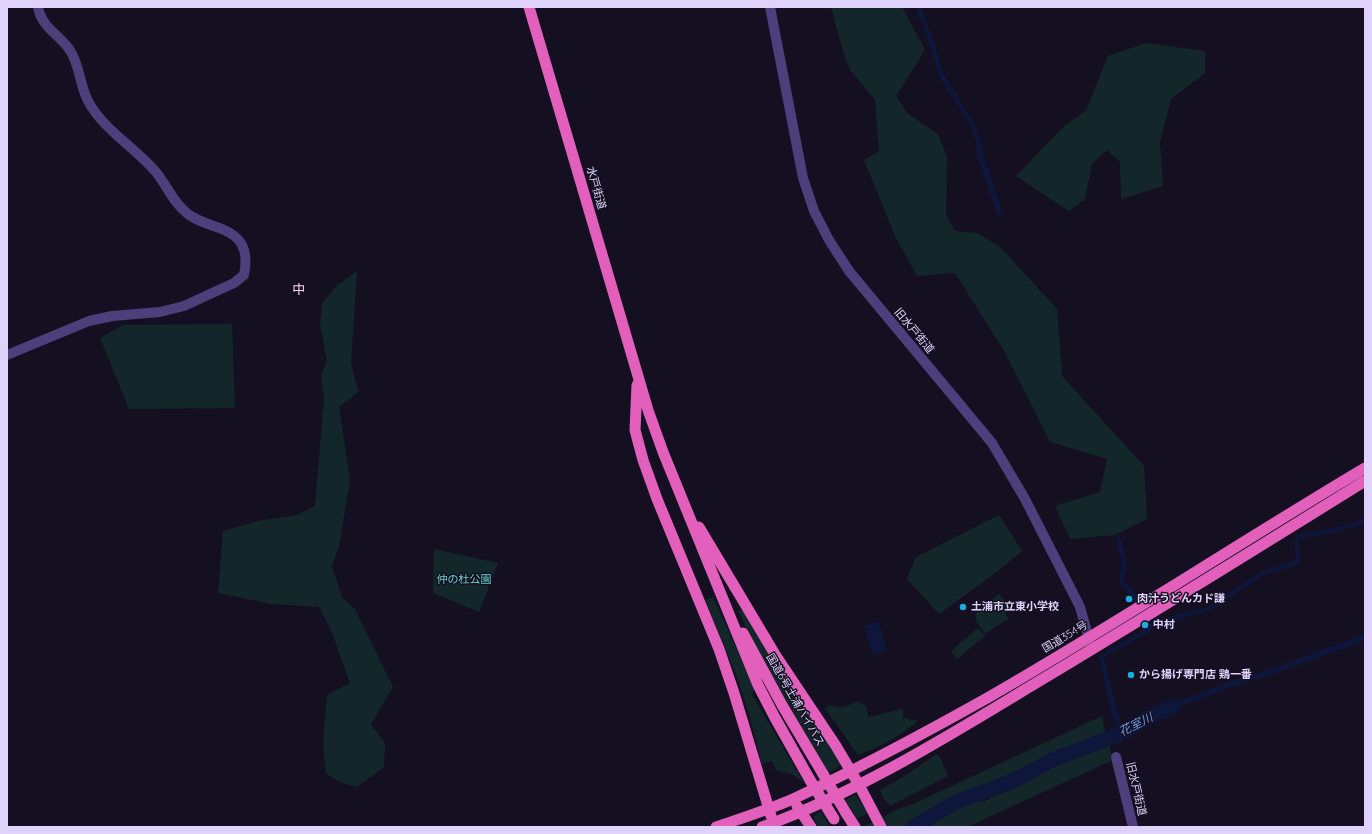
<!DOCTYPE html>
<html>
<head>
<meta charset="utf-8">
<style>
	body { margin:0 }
	#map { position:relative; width:1372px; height:834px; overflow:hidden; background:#151021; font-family:Quicksand,sans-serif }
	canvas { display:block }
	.frame { position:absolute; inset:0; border:8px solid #dfd3fb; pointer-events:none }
</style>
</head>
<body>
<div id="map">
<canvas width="1372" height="834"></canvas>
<div class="frame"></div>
</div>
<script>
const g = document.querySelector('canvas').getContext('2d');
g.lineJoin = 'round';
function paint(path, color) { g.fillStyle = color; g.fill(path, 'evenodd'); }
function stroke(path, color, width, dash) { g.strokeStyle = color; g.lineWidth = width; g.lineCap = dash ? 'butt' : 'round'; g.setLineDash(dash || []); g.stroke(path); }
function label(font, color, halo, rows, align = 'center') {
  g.font = font + ' Quicksand,"Noto Sans JP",sans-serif'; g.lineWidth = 3; g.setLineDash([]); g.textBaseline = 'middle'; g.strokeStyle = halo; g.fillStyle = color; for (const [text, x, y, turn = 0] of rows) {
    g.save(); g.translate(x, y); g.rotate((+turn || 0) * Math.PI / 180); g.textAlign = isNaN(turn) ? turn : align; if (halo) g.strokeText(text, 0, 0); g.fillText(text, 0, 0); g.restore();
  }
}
paint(new Path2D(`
	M 831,7 L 902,7 L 925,50 L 896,96 L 907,113 L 938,134 L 947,157 L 946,214 L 955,231 L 977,233 L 1000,247 L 1057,309 L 1062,376 L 1144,466 L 1147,519 L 1115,535 L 1070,539 L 1055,506 L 1100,492 L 1107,459 L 1050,442 L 1003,349 L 955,273 L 917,276 L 895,236 L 864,160 L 879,151 L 875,100 L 851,71 L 844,55 Z
	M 1146,43 L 1205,51 L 1205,73 L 1171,99 L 1160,142 L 1163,186 L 1121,199 L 1120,162 L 1107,150 L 1092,164 L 1085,199 L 1069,211 L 1016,176 L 1061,129 L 1086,110 L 1108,56 Z
	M 357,271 L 351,362 L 358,392 L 339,407 L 350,480 L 339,546 L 332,566 L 342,597 L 355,609 L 393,687 L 371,724 L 385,743 L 384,767 L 357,787 L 339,782 L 326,773 L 323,745 L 327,695 L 350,683 L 331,630 L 319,607 L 271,604 L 218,593 L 223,531 L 258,521 L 297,515 L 315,506 L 324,399 L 321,375 L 327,360 L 320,324 L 322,304 L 336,286 Z
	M 232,324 L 235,408 L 129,409 L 100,338 L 123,325 Z
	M 999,515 L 1022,551 L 998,571 L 939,614 L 907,579 L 916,557 Z
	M 434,549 L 498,563 L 479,612 L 433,593 Z
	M 999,594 L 1009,606 L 1005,611 L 1008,619 L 985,634 L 977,623 L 975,614 Z
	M 713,597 L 755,689 L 752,694 L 804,783 L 792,774 L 776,770 L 772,761 L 762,764 L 749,714 L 737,677 L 705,600 Z
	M 743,610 L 842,763 L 836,769 L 829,772 L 825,768 L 751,638 L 738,611 Z
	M 978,628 L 985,636 L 957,659 L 951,651 Z
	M 858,701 L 866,706 L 868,717 L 903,709 L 903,718 L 918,721 C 900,736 880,747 858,755 L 825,708 L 830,705 C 841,710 847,706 858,701 Z
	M 1102,716 L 1105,732 L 1034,763 L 1024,772 L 986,784 L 949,801 L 909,821 L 906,827 L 863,827 L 898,809 L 913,804 Z
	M 1109,745 L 1113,760 L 967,827 L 925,827 L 936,822 L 963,804 L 969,804 L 975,802 L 980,802 L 988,800 L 994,796 L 1015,788 L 1050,767 L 1065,760 L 1083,756 L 1094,749 Z
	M 937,754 L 940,757 L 948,776 L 890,806 L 884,799 L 880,790 L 903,777 Z
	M 856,795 L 868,813 L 857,819 L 845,800 Z
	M 821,811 L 830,827 L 819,827 L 815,821 L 814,816 Z`), '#13272a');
paint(new Path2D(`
	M 917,7 L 922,7 L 923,14 L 925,17 L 925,21 L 931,34 L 943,73 L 973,122 L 981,139 L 984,160 L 990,174 L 1003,215 L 998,216 L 979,162 L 977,155 L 976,141 L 969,123 L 939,76 L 921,19 L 918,17 Z
	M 1365,519 L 1365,524 L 1336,532 L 1298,539 L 1301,558 L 1299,563 L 1295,566 L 1266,574 L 1209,611 L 1187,617 L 1153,630 L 1153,632 L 1152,631 L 1104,657 L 1118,714 L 1121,721 L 1116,723 L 1112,716 L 1099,656 L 1150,626 L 1131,598 L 1119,583 L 1122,561 L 1118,551 L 1118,542 L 1122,539 L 1123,549 L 1127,561 L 1124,580 L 1136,595 L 1152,625 L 1163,619 L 1186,612 L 1206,608 L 1264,570 L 1292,562 L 1296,558 L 1294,542 L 1296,536 L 1300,534 L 1335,528 Z
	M 878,621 L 887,651 L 873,655 L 864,626 Z
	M 1365,634 L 1365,640 L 1358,643 L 1265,677 L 1230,687 L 1155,717 L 1154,712 L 1228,682 L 1265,671 Z`), '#0e173b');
stroke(new Path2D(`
	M 1118,536 L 1120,544
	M 1117,719 L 1120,734`), '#0e173b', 2.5);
stroke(new Path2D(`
	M 913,827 L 958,801 L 995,788 L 1021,777 L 1052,760 L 1120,734 L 1155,714 L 1173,707`), '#0e173b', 15);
stroke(new Path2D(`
	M 770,7 L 803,178 L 814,211 L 829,240 L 849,271 L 992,443 L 1025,499 L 1076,599 L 1080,607 L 1092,650
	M 7,355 L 89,321 L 112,316 L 160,312 L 184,306 L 234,283 L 244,275 C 246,265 247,254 242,245 C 232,226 204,227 188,214 C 173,203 167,185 155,171 C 134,147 103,129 88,101 C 80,86 80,67 71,52 C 61,35 42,29 38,7
	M 1116,757 L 1133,827`), '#4c3f7b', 10);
stroke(new Path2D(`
	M 529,7 L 648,410 L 663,452 L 758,685 L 774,716 L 810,780
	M 637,385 L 635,430 L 643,460 L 657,499 L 719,649 L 734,693 L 771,816
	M 699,527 L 776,656 L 836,746 L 859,785 L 881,827
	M 743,633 L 782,705 L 823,774
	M 797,806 L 811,827
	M 846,813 L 855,827
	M 716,827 C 742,818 768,810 793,799 C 860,768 925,733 989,697 C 1116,624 1239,543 1365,468
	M 762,827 C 858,792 945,738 1031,686 C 1143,619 1254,550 1365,481`), '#e260bc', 11);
stroke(new Path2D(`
	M 823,774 L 846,813
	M 810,780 L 834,819`), '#e260bc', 11);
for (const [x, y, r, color] of [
	[1129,599,4,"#17ace4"],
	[963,607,4,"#17ace4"],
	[1145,625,4,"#17ace4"],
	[1131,675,4,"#17ace4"]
]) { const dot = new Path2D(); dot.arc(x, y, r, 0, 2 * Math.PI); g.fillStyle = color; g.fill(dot); stroke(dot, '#151021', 1.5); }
label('11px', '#dfd3fb', '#151021', [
	["水戸街道",596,188,74],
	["旧水戸街道",914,331,50],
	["国道354号",1065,637,-31],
	["国道6号土浦バイパス",795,700,60],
	["旧水戸街道",1136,789,77]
]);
label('11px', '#67d3cb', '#151021', [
	["仲の杜公園",464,580]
]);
label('bold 11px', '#dfd3fb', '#151021', [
	["肉汁うどんカド謙",1137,599],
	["土浦市立東小学校",971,607],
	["中村",1153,625],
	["から揚げ専門店 鶏一番",1139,675]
], 'left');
label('italic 12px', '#6c9cf0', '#151021', [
	["花室川",1136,725,-27]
]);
label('13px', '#fbd5e7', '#151021', [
	["中",299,290]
]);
</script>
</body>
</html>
